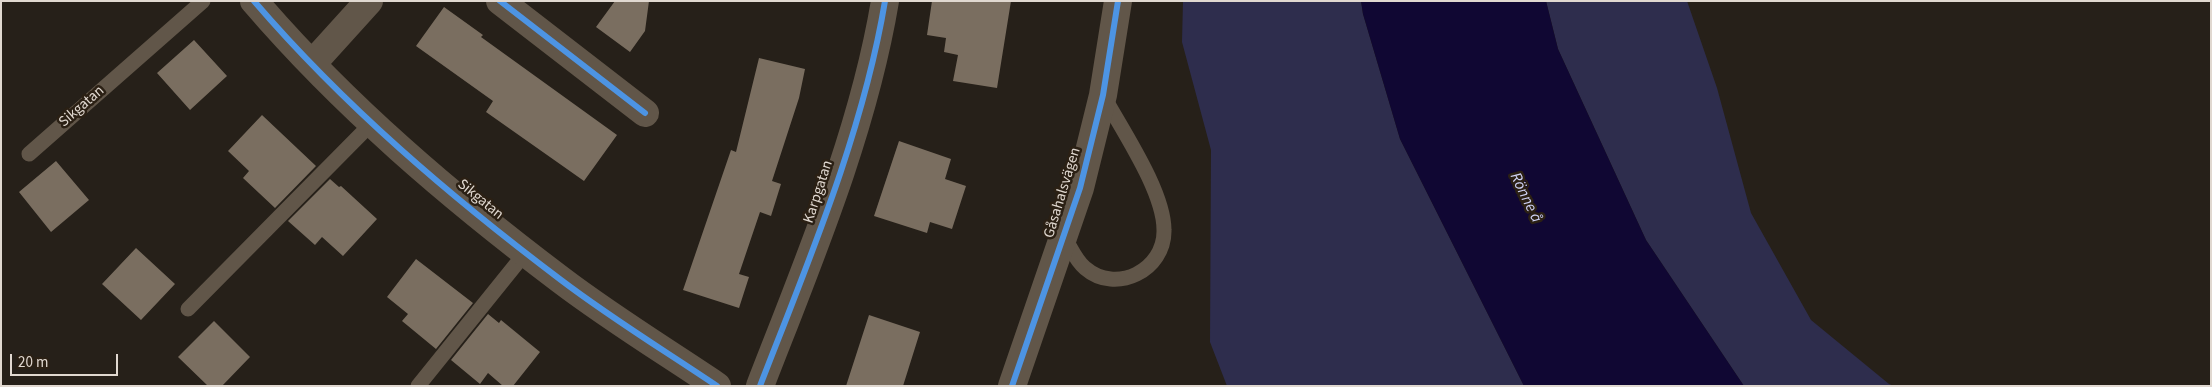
<!DOCTYPE html>
<html>
<head>
<meta charset="utf-8">
<style>
	body { margin:0 }
	#map { position:relative; width:2212px; height:387px; overflow:hidden; background:#262019; font-family:"Source Sans 3",sans-serif }
	canvas { display:block }
	.frame { position:absolute; inset:0; border:2px solid #e0d8d0; pointer-events:none }
	.scale { position:absolute; left:10px; top:354px; width:108px; height:22px; box-sizing:border-box; border:2px solid #e0d8d0; border-top:0; padding-left:6px; font-size:15px; line-height:18px; white-space:nowrap; color:#e0d8d0; -webkit-text-stroke:4px #2b2014; paint-order:stroke }
</style>
</head>
<body>
<div id="map">
<canvas width="2212" height="387"></canvas>
<div class="frame"></div>
<div class="scale">20 m</div>
</div>
<script>
const g = document.querySelector('canvas').getContext('2d');
g.lineJoin = 'round';
function paint(path, color) { g.fillStyle = color; g.fill(path, 'evenodd'); }
function stroke(path, color, width, dash) { g.strokeStyle = color; g.lineWidth = width; g.lineCap = dash ? 'butt' : 'round'; g.setLineDash(dash || []); g.stroke(path); }
function label(font, color, halo, rows, align = 'center') {
  g.font = font + ' "Source Sans 3",sans-serif'; g.lineWidth = 5; g.setLineDash([]); g.textBaseline = 'middle'; g.strokeStyle = halo; g.fillStyle = color; for (const [text, x, y, turn = 0] of rows) {
    g.save(); g.translate(x, y); g.rotate((+turn || 0) * Math.PI / 180); g.textAlign = isNaN(turn) ? turn : align; if (halo) g.strokeText(text, 0, 0); g.fillText(text, 0, 0); g.restore();
  }
}
paint(new Path2D(`
	M 1183,1 L 1361,1 L 1363,14 L 1400,139 L 1524,386 L 1227,386 L 1210,342 L 1211,150 L 1182,42 Z
	M 1546,1 L 1687,1 L 1717,88 L 1751,213 L 1811,320 L 1889,384 L 1894,386 L 1744,386 L 1646,240 L 1558,49 Z`), '#2e2d4d');
paint(new Path2D(`
	M 1361,1 L 1546,1 L 1558,49 L 1646,240 L 1744,386 L 1524,386 L 1400,139 L 1363,14 Z`), '#100733');
paint(new Path2D(`
	M 615,1 L 649,1 L 645,31 L 630,52 L 596,27 Z
	M 932,1 L 1011,1 L 997,88 L 953,81 L 958,55 L 944,52 L 946,38 L 927,35 Z
	M 444,7 L 483,35 L 481,37 L 617,135 L 584,181 L 486,112 L 493,101 L 416,46 Z
	M 194,40 L 227,76 L 190,110 L 157,73 Z
	M 759,58 L 805,69 L 799,98 L 772,181 L 781,184 L 771,216 L 760,212 L 739,274 L 749,277 L 739,308 L 683,290 L 731,150 L 736,152 Z
	M 262,115 L 316,166 L 275,208 L 243,178 L 249,171 L 228,151 Z
	M 899,141 L 951,159 L 945,179 L 966,186 L 952,229 L 930,222 L 927,233 L 874,216 Z
	M 56,161 L 89,200 L 51,232 L 19,192 Z
	M 330,179 L 339,187 L 341,186 L 377,219 L 343,256 L 322,237 L 315,245 L 288,221 Z
	M 136,248 L 175,284 L 141,320 L 102,284 Z
	M 416,259 L 473,303 L 436,349 L 402,321 L 408,314 L 387,297 Z
	M 488,314 L 499,323 L 501,320 L 540,352 L 513,386 L 503,386 L 488,373 L 480,384 L 451,360 Z
	M 869,315 L 920,332 L 903,386 L 846,386 Z
	M 214,321 L 250,357 L 222,386 L 208,386 L 178,357 Z`), '#7a6e60');
stroke(new Path2D(`
	M 29,154 L 203,1
	M 1064,237 C 1070,246 1076,261 1085,268 C 1116,295 1165,270 1164,230 C 1164,191 1122,130 1103,95
	M 188,309 L 372,123
	M 418,386 L 526,252`), '#615649', 15);
stroke(new Path2D(`
	M 254,1 C 344,106 451,197 561,280 C 611,318 665,351 717,386
	M 500,1 L 645,113
	M 312,64 L 369,1
	M 760,386 C 808,262 863,133 885,1
	M 1012,386 L 1080,188 L 1103,95 L 1118,1`), '#615649', 28);
stroke(new Path2D(`
	M 254,1 C 344,106 451,197 561,280 C 611,318 665,351 717,386
	M 500,1 L 645,113
	M 760,386 C 808,262 863,133 885,1
	M 1012,386 L 1080,188 L 1103,95 L 1118,1`), '#4d94e3', 6);
label('15px', '#e0d8d0', '#2b2014', [
	["Sikgatan",82,107,-41],
	["Karpgatan",819,192,-72],
	["Gåsahalsvägen",1063,193,-73],
	["Sikgatan",480,200,39]
]);
label('italic 16px', '#cfd2f5', '#2b2014', [
	["Rönne å",1525,198,64]
]);
</script>
</body>
</html>
